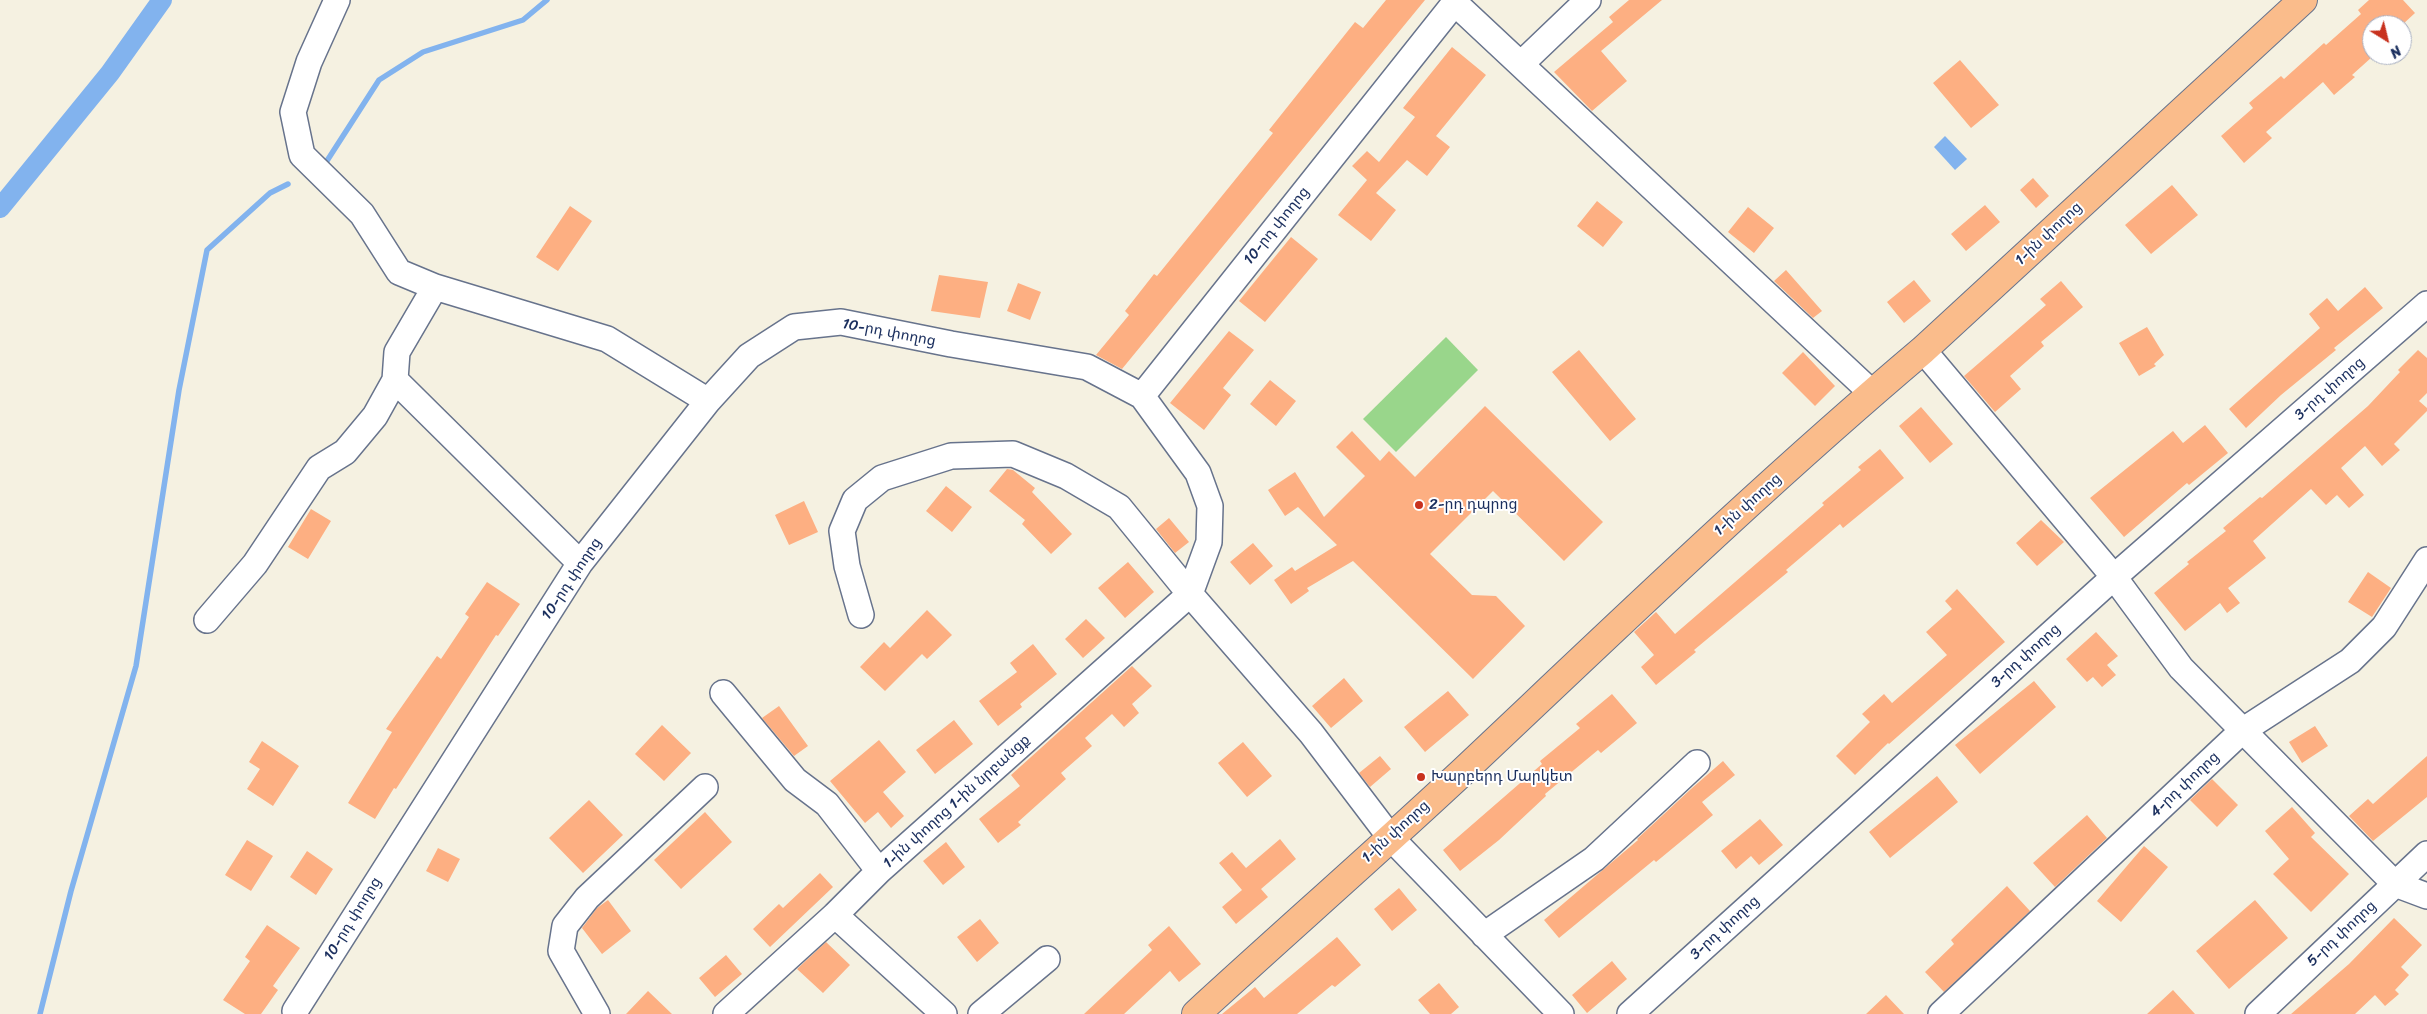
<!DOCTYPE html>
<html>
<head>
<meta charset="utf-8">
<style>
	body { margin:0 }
	#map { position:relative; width:2427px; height:1014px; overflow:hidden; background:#f5f1e1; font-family:Sriracha,sans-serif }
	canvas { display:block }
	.north { position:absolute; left:2362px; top:15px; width:50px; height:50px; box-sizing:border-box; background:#fff; border:1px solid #a4acbf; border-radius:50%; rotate:144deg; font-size:14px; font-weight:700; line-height:20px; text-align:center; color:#1b2f5e }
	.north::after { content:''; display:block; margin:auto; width:18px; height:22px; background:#c8321e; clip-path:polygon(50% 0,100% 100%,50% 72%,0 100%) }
</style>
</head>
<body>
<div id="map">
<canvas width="2427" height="1014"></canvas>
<div class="north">N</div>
</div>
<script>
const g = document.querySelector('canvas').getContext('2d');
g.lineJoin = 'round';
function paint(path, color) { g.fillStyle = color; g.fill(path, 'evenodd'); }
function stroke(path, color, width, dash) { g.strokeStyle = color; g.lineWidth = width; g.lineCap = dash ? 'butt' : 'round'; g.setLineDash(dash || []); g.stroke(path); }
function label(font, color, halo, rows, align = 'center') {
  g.font = font + ' Sriracha,"Noto Sans Armenian",sans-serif'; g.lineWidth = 4; g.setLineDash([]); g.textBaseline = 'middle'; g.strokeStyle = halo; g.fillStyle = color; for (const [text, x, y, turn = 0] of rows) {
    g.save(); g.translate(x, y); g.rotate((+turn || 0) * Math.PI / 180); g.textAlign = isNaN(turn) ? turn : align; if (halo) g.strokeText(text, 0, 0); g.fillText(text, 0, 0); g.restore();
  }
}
paint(new Path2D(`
	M 1446,337 L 1478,370 L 1396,452 L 1363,419 Z`), '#99d68b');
paint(new Path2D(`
	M 1945,136 L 1967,159 L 1955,170 L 1934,147 Z`), '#82b3ee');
stroke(new Path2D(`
	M 323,167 L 379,80 L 423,52 L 523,20 L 547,0
	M 40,1014 L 71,891 L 136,666 L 179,390 L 207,250 L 270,193 L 288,184`), '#82b3ee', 5.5);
stroke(new Path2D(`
	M 0,208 L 110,73 L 162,0`), '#82b3ee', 20);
paint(new Path2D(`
	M 1386,0 L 1425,0 L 1122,369 L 1096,355 L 1129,315 L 1125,311 L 1154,274 L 1157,276 L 1273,133 L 1269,130 L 1355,22 L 1363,28 Z
	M 1629,0 L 1662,0 L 1601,51 L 1627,81 L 1592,111 L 1554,72 L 1613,22 L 1609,17 Z
	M 2369,0 L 2403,0 L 2415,13 L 2402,25 L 2372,25 L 2372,57 L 2352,75 L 2355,77 L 2334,95 L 2323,82 L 2266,132 L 2272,138 L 2244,163 L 2221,136 L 2253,108 L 2249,103 L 2281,76 L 2284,79 L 2324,43 L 2326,45 L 2361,14 L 2358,10 Z
	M 1452,47 L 1486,75 L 1436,136 L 1450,147 L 1427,176 L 1407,160 L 1376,193 L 1396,210 L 1371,241 L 1338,215 L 1367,180 L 1352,166 L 1367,151 L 1379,162 L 1415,117 L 1403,108 Z
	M 1960,60 L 1999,105 L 1971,128 L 1933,83 Z
	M 2033,178 L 2049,196 L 2036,208 L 2020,190 Z
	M 2172,185 L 2198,215 L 2151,254 L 2125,225 Z
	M 1597,201 L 1623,222 L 1603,247 L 1577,226 Z
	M 1985,205 L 2000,222 L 1966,251 L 1951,234 Z
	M 570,206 L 592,221 L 558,271 L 536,257 Z
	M 1748,207 L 1774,228 L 1754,253 L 1728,232 Z
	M 1291,237 L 1318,259 L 1265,322 L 1239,301 Z
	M 1786,270 L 1822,311 L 1813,318 L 1774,281 Z
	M 939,275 L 988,282 L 980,318 L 931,311 Z
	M 1914,280 L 1931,301 L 1904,323 L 1887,302 Z
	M 2061,281 L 2083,307 L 2041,342 L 2044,346 L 2010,376 L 2021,389 L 1995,412 L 1964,376 L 2046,305 L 2040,299 Z
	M 1018,283 L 1041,292 L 1030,320 L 1007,311 Z
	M 2365,287 L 2383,308 L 2334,348 L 2336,350 L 2281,395 L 2246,428 L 2229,409 L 2320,328 L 2309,314 L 2327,298 L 2338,311 Z
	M 2147,327 L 2164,355 L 2154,364 L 2156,366 L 2139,376 L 2119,343 Z
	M 1229,331 L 1254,350 L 1223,388 L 1231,395 L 1204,430 L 1170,403 Z
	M 1579,350 L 1636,419 L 1610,441 L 1552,372 Z
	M 2418,350 L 2427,358 L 2427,393 L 2419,401 L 2427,408 L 2427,411 L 2394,444 L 2400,450 L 2382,466 L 2365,446 L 2341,468 L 2364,495 L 2349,508 L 2337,495 L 2326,505 L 2311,489 L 2253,541 L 2266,558 L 2228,588 L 2240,603 L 2227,613 L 2220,603 L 2185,631 L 2154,593 L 2189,564 L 2187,562 L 2226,531 L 2223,528 L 2260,497 L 2262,498 L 2368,406 L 2400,372 L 2398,370 Z
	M 1803,352 L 1835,386 L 1815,406 L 1782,373 Z
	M 1270,380 L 1296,401 L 1276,426 L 1250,404 Z
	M 1485,406 L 1603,522 L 1564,561 L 1493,491 L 1430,554 L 1472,595 L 1496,596 L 1525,626 L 1473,679 L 1353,561 L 1307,588 L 1309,591 L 1291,604 L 1274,580 L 1292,567 L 1295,571 L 1337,545 L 1298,507 L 1285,516 L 1268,490 L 1295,472 L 1324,517 L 1365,476 L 1336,447 L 1352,431 L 1380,461 L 1389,451 L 1415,477 Z
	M 1921,407 L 1953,444 L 1930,463 L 1899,426 Z
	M 2205,425 L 2228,453 L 2189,485 L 2187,483 L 2124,537 L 2090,498 L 2173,431 L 2183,443 Z
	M 1880,449 L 1904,478 L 1843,528 L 1840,524 L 1786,570 L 1788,572 L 1694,650 L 1696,652 L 1656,685 L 1641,667 L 1654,655 L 1634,632 L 1656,612 L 1675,634 L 1824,505 L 1822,503 L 1861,470 L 1858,467 Z
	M 1007,469 L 1013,470 L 1035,488 L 1032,492 L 1072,534 L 1051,554 L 1022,524 L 1025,520 L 989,491 Z
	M 946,486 L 972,507 L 952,532 L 926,511 Z
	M 804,501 L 818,532 L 789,545 L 775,515 Z
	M 311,509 L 331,521 L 308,559 L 288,547 Z
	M 1169,518 L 1189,542 L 1175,553 L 1156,529 Z
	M 2041,520 L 2064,542 L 2037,566 L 2016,543 Z
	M 1253,543 L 1273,566 L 1250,585 L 1230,562 Z
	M 1128,562 L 1154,592 L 1125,618 L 1098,588 Z
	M 2368,572 L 2391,588 L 2372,617 L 2348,602 Z
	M 487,582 L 520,604 L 498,636 L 496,635 L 396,789 L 394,788 L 375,819 L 348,803 L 392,732 L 386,729 L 437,656 L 441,659 L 469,617 L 465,614 Z
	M 1957,589 L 2005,642 L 1889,744 L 1888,743 L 1855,775 L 1836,756 L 1870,722 L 1862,714 L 1884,694 L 1892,703 L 1947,655 L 1926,632 L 1952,609 L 1945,601 Z
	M 927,610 L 952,635 L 927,659 L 922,654 L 885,691 L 860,667 L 884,642 L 890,648 Z
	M 1086,619 L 1105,638 L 1083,658 L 1065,639 Z
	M 2096,632 L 2118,656 L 2107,665 L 2116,675 L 2102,687 L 2093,677 L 2087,682 L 2066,659 Z
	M 1033,644 L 1057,674 L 1020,704 L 1022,707 L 998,726 L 979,701 L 1017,672 L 1010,663 Z
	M 1132,666 L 1152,686 L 1132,704 L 1139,713 L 1124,727 L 1112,714 L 1085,738 L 1092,746 L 1061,773 L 1066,779 L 1018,822 L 1021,825 L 998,843 L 979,819 L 1020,786 L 1011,775 Z
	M 1344,678 L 1363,701 L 1331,728 L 1312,706 Z
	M 2034,681 L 2056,707 L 1980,774 L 1955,745 Z
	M 1448,691 L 1469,715 L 1425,752 L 1404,727 Z
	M 1612,694 L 1637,723 L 1601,753 L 1598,750 L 1545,794 L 1546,796 L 1499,840 L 1460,871 L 1443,850 L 1542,764 L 1540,761 L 1580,728 L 1576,724 Z
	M 779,706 L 808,746 L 794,756 L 762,718 Z
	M 954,720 L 973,744 L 935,774 L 916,750 Z
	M 662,725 L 691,753 L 664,781 L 635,754 Z
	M 2315,726 L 2328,746 L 2302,763 L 2289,742 Z
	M 879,740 L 906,772 L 883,792 L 904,816 L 891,828 L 878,812 L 865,823 L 830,781 Z
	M 262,741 L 299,766 L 273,806 L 247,789 L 260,769 L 249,762 Z
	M 1243,742 L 1272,776 L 1247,797 L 1218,763 Z
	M 1380,756 L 1391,769 L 1370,787 L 1359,773 Z
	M 2427,756 L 2427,797 L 2373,841 L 2349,816 L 2368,799 L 2373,804 Z
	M 1723,761 L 1735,775 L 1702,802 L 1713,815 L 1656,862 L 1654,860 L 1559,938 L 1544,920 L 1638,840 L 1637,839 L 1691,789 Z
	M 1937,776 L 1958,802 L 1890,858 L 1869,832 Z
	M 2212,779 L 2238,805 L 2217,827 L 2190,800 Z
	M 589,800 L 623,835 L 583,873 L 549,838 Z
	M 2292,807 L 2315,833 L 2311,837 L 2349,874 L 2311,912 L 2273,874 L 2289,859 L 2265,831 Z
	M 705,812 L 732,842 L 681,889 L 654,860 Z
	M 2087,815 L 2107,838 L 2055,887 L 2033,863 Z
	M 1760,819 L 1783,845 L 1759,865 L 1751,856 L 1736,869 L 1721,851 Z
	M 1280,839 L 1296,859 L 1261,889 L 1268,897 L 1236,924 L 1222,907 L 1242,890 L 1219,863 L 1232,852 L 1246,868 Z
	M 247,840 L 273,856 L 251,891 L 225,875 Z
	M 946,842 L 965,867 L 943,885 L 923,861 Z
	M 2144,846 L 2168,867 L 2121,922 L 2097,901 Z
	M 438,848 L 460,859 L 448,882 L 426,871 Z
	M 307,851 L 333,869 L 316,895 L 290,877 Z
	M 820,873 L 833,887 L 770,947 L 753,929 L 779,904 L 783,908 Z
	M 2007,886 L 2030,911 L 1944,992 L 1925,972 L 1954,944 L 1951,940 Z
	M 1399,888 L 1417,910 L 1392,931 L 1374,909 Z
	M 608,900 L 631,931 L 602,954 L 582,928 L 597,908 Z
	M 2255,900 L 2288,938 L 2229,989 L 2196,951 Z
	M 2394,918 L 2422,945 L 2401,967 L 2409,975 L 2395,990 L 2399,994 L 2385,1006 L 2375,995 L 2355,1014 L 2291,1014 L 2349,964 Z
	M 980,919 L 999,943 L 977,962 L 957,937 Z
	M 267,925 L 300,948 L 273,986 L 278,990 L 261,1014 L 245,1014 L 223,1000 L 250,961 L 245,957 Z
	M 1169,926 L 1201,964 L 1179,982 L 1170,971 L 1124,1014 L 1084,1014 L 1152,950 L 1148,945 Z
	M 1337,937 L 1361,965 L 1335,987 L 1332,985 L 1297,1014 L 1222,1014 L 1255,987 L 1264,998 Z
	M 826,942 L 850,965 L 823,993 L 797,969 Z
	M 726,955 L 742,974 L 715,997 L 699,978 Z
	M 1612,961 L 1627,979 L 1587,1013 L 1572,995 Z
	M 1439,983 L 1459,1007 L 1451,1014 L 1430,1014 L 1418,1000 Z
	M 2173,990 L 2195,1014 L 2147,1014 Z
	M 648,991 L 672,1014 L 626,1014 Z
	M 1886,995 L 1904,1014 L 1866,1014 Z`), '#fdaf82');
const minor = new Path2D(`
	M 337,0 L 309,62 L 293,112 L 302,155 L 362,214 L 399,272 L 435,287 L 607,339 L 708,401
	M 1455,3 L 1872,393
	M 1521,64 L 1588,0
	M 435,287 L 397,352 L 395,380 L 580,563
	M 1923,350 L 2114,577 L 2181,668 L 2395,884 L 2427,896
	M 1142,396 L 1457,0
	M 861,615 L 847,566 L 842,531 L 855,500 L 882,478 L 951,456 L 1013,454 L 1066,476 L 1119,507 L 1190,594 L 1311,733 L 1390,837 L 1561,1014
	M 207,620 L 255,564 L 319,468 L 345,452 L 375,416 L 395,380
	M 723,693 L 795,780 L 827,804 L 879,871
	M 835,915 L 944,1014
	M 1484,935 L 1594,859 L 1697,763
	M 295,1011 L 580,563 L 708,401 L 749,356 L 794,327 L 841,322 L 951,344 L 1087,367 L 1142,396 L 1198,473 L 1210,506 L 1209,542 L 1190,594 L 879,871 L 835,915 L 726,1014
	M 597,1014 L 561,951 L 565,926 L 587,898 L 705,787
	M 981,1014 L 1047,959
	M 1630,1014 L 2114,577 L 2427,304
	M 1941,1014 L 2242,731 L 2350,661 L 2384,627 L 2427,560
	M 2258,1014 L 2427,854`);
const major = new Path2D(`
	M 1196,1014 C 1282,935 1370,858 1456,778 C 1610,633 1762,486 1923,350 L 2303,0`);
stroke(minor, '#67738c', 28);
stroke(major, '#67738c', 30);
stroke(minor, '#fff', 25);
stroke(major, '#fabc8b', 28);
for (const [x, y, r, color] of [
	[1419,505,5,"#c8321e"],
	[1421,777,5,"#c8321e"]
]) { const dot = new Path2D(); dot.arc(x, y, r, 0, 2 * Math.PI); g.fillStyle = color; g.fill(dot); stroke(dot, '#fff', 2); }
label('15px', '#1b2f5e', '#fff', [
	["10-րդ փողոց",1277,226,-51],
	["1-ին փողոց",2049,234,-43],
	["10-րդ փողոց",889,333,11],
	["3-րդ փողոց",2330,389,-41],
	["1-ին փողոց",1748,505,-42],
	["10-րդ փողոց",572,579,-56],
	["3-րդ փողոց",2026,656,-42],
	["4-րդ փողոց",2185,785,-43],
	["1-ին փողոց 1-ին նրբանցք",957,802,-42],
	["1-ին փողոց",1396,832,-42],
	["10-րդ փողոց",353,919,-58],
	["3-րդ փողոց",1725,928,-42],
	["5-րդ փողոց",2342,934,-43]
]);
label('15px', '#1b2f5e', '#fff', [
	["2-րդ դպրոց",1429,505],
	["Խարբերդ Մարկետ",1431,777]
], 'left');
</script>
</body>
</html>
